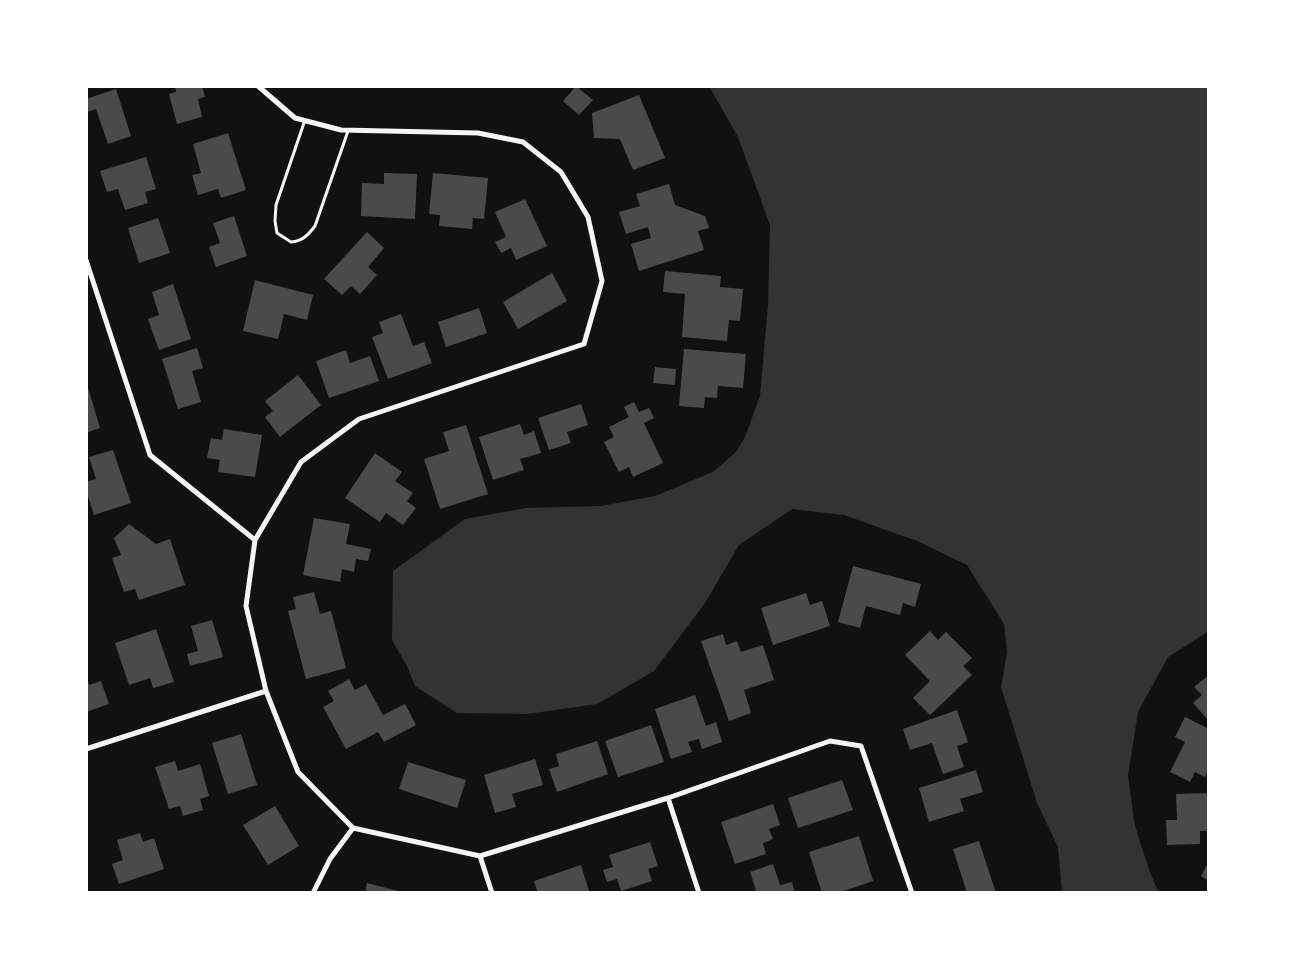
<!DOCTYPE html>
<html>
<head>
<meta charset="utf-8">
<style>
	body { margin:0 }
	#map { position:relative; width:1295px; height:979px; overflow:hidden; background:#111; font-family:Rubik,sans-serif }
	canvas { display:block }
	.frame { position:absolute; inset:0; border:88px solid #fff; pointer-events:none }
</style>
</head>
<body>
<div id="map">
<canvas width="1295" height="979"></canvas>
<div class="frame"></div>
</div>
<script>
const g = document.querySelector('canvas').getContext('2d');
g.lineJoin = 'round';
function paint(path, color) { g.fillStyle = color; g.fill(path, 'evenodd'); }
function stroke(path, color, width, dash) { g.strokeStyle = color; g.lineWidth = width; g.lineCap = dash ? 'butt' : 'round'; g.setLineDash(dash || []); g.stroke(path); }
paint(new Path2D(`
	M 709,86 L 1209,86 L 1209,631 L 1168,657 L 1138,712 L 1128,775 L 1134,821 L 1138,836 L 1151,875 L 1157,889 L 1161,893 L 1062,893 L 1058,847 L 1037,803 L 1001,687 L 1007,652 L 1004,624 L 967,565 L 917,541 L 844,515 L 792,509 L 739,545 L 705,603 L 654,671 L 597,704 L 527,714 L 457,713 L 415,686 L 407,666 L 392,640 L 393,571 L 465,519 L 526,508 L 601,506 L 655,496 L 713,472 L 736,452 L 745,437 L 760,396 L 768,305 L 770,225 L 738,137 Z`), '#333');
paint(new Path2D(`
	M 175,86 L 202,86 L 205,97 L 198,99 L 202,117 L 177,124 L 169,94 L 176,92 Z
	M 576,86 L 593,100 L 579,115 L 563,101 Z
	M 116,89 L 131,136 L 108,144 L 96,109 L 86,112 L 86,99 Z
	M 639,95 L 665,158 L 633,170 L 620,139 L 594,138 L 592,113 Z
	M 228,133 L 246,190 L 221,198 L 218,189 L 198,195 L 192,175 L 201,173 L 193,144 Z
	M 146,157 L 156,189 L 145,192 L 148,203 L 125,210 L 118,189 L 107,192 L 100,171 Z
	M 384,173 L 417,174 L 415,219 L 361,216 L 362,183 L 384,184 Z
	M 433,173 L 488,178 L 484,219 L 473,218 L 472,229 L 439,226 L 440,215 L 429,214 Z
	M 669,184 L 675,205 L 705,216 L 709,228 L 698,231 L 704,250 L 639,271 L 631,244 L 651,238 L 648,227 L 626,234 L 619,212 L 640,206 L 636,194 Z
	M 525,199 L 547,246 L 516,260 L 511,248 L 501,253 L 495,242 L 506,237 L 495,212 Z
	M 234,216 L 247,256 L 216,267 L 209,247 L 220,243 L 213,223 Z
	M 158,218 L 170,253 L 139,263 L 128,228 Z
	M 367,232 L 384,248 L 368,267 L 377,275 L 360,294 L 351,286 L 342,295 L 324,279 Z
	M 665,271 L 721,276 L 720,287 L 743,289 L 740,321 L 729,320 L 727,341 L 682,337 L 685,294 L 663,292 Z
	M 552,273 L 567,301 L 518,329 L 503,302 Z
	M 255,280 L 313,295 L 307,320 L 284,314 L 278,339 L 243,331 Z
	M 173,284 L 191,339 L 159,350 L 148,319 L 159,315 L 152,292 Z
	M 479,308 L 487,333 L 446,347 L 438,322 Z
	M 401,314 L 413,346 L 424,342 L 432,363 L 388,379 L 372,337 L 383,333 L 379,322 Z
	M 197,348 L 203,368 L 192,371 L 201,402 L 178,409 L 162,359 Z
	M 684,349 L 746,354 L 743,388 L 718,386 L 717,398 L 705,397 L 704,408 L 679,406 Z
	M 346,350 L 350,363 L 370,356 L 379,381 L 329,398 L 316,361 Z
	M 655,367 L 676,369 L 675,385 L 653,383 Z
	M 298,375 L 321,405 L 280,437 L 265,417 L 273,411 L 265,401 Z
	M 87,384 L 100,428 L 86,433 L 86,385 Z
	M 634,402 L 639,412 L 649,408 L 654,418 L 644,423 L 663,463 L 633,477 L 629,467 L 619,472 L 604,442 L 614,437 L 609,427 L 629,417 L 624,407 Z
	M 581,404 L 588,425 L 567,432 L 571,443 L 549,450 L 538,418 Z
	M 520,424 L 524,435 L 534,431 L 541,453 L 520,459 L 524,470 L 493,480 L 479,437 Z
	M 466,425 L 488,494 L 440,509 L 424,459 L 449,451 L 443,432 Z
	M 224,429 L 262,435 L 255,477 L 218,472 L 220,460 L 207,458 L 211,438 L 222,440 Z
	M 113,450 L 131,503 L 94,515 L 86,490 L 86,482 L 96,479 L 89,457 Z
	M 375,453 L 402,472 L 395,481 L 413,493 L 407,501 L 416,508 L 403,525 L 386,513 L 380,522 L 345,498 Z
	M 314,518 L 350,524 L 346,544 L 371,549 L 368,561 L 356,559 L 354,572 L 342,569 L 340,582 L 303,575 Z
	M 129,524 L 156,544 L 170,539 L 185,585 L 139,600 L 135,589 L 124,592 L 112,558 L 121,555 L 114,538 Z
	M 853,566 L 921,584 L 915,607 L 903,603 L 900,615 L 866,606 L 860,628 L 838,622 Z
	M 314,592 L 320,614 L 331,611 L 346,668 L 306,679 L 288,611 L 296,609 L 293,597 Z
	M 806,593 L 810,605 L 822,601 L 830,626 L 773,645 L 761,608 Z
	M 212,620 L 223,657 L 190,666 L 187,654 L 198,651 L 191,626 Z
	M 156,629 L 174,682 L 153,688 L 150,678 L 129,685 L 115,643 Z
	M 930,631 L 938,640 L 946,632 L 972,658 L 963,666 L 972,675 L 930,715 L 913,698 L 930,681 L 905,655 Z
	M 723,634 L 726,645 L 737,641 L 741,652 L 763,645 L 774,680 L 744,690 L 751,713 L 729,721 L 701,641 Z
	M 1209,675 L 1209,718 L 1207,719 L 1193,703 L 1202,695 L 1194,687 Z
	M 86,678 L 89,685 L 101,681 L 109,704 L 86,712 Z
	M 349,679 L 355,690 L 366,684 L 383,715 L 405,704 L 416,725 L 384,742 L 378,732 L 346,749 L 323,707 L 334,701 L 328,691 Z
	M 695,695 L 706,726 L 716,722 L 722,742 L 702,749 L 699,739 L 688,742 L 692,752 L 671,759 L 655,709 Z
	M 957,710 L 968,742 L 957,746 L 964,767 L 943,774 L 932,743 L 910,750 L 903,729 Z
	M 1185,717 L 1209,729 L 1209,769 L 1205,777 L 1195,772 L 1190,782 L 1170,772 L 1185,742 L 1175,737 Z
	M 651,725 L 664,762 L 618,777 L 605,741 Z
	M 241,734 L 257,785 L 228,794 L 212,743 Z
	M 597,741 L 608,774 L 557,792 L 549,769 L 559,766 L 556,754 Z
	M 535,759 L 543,785 L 512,794 L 516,807 L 495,813 L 484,775 Z
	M 175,761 L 178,771 L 200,764 L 209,796 L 200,799 L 203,810 L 183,816 L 180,806 L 169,809 L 155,767 Z
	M 408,762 L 466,780 L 457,808 L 399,789 Z
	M 976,770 L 983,792 L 960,799 L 964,811 L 929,822 L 919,788 Z
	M 842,780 L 853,810 L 798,828 L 788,798 Z
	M 1209,793 L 1209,831 L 1200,831 L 1200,844 L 1167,845 L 1166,820 L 1177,820 L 1176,794 Z
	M 773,804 L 780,825 L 769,829 L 773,839 L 763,843 L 766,854 L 735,864 L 721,822 Z
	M 275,806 L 299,846 L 268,865 L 243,825 Z
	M 140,833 L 143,842 L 154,838 L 164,869 L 119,884 L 112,864 L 123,860 L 117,840 Z
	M 859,836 L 873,881 L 838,893 L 822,893 L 809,852 Z
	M 979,841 L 996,893 L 967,893 L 953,849 Z
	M 650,842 L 658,866 L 648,869 L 652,881 L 621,891 L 617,879 L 607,882 L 603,870 L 613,867 L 609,855 Z
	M 1209,861 L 1209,881 L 1201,876 Z
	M 773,864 L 780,885 L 792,882 L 795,893 L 757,893 L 750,872 Z
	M 581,865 L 589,891 L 584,893 L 538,893 L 534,881 Z
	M 367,883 L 402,892 L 402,893 L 365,893 Z`), '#4a4a4a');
stroke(new Path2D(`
	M 305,120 L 276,205 L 275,221 L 277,233 L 291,242 C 303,241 308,235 315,226 L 348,131`), '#f5f5f5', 3);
stroke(new Path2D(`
	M 258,86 L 295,118 L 341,130 L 478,133 L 523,142 L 561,172 L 588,217 L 602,281 L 584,344 L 359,419 L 301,462 L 255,540 L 246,606 L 266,691 L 298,772 L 353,828 L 480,856 L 668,798 L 830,741 L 861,746 L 912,893
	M 86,260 L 150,455 L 255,540
	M 86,749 L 266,691
	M 668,798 L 699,893
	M 480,856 L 492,893
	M 313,893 L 330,859 L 353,828`), '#f5f5f5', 5);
</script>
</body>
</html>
